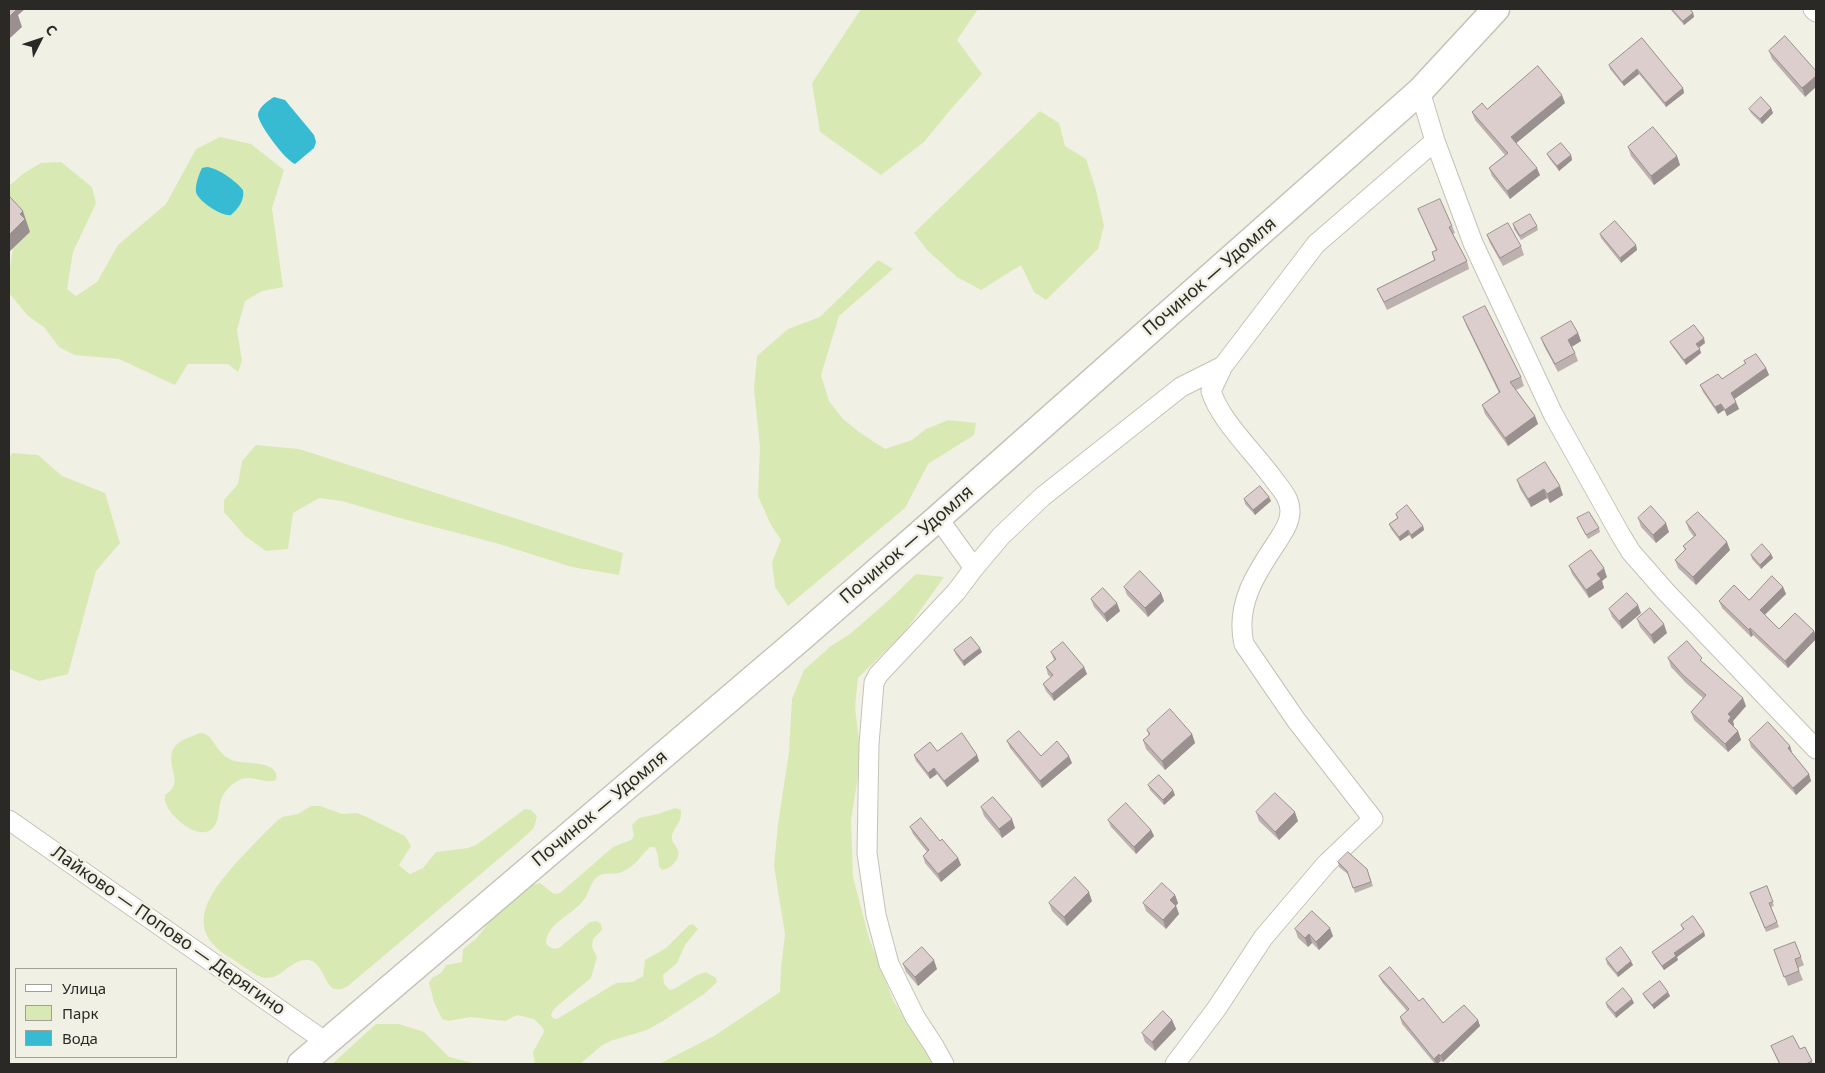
<!DOCTYPE html>
<html>
<head>
<meta charset="utf-8">
<style>
	body { margin:0 }
	#map { position:relative; width:1825px; height:1073px; overflow:hidden; background:#f1f0e4; font-family:"Noto Sans",sans-serif }
	canvas { display:block }
	.frame { position:absolute; inset:0; border:10px solid #2a2925; pointer-events:none }
	.legend { position:absolute; left:15px; top:968px; width:162px; height:90px; box-sizing:border-box; background:#f1f0e4; border:1px solid #a1a098; margin:0; padding:6px 9px; list-style:none; font-size:15px; color:#2a2925 }
	.legend li { display:flex; align-items:center; gap:10px; height:25px }
	.legend b { width:25px; border:1px solid #a1a098 }
	.north { position:absolute; left:15px; top:15px; width:50px; height:50px; -webkit-text-stroke:4px #f1f0e4; paint-order:stroke; rotate:49deg; font-size:14px; font-weight:700; line-height:20px; text-align:center; color:#2a2925 }
	.north::after { content:''; display:block; margin:auto; width:18px; height:22px; background:#2a2925; clip-path:polygon(50% 0,100% 100%,50% 72%,0 100%) }
</style>
</head>
<body>
<div id="map">
<canvas width="1825" height="1073"></canvas>
<div class="frame"></div>
<ul class="legend">
<li><b style="height:6px;background:#fff"></b>Улица</li>
<li><b style="height:14px;background:#d9e9b3"></b>Парк</li>
<li><b style="height:14px;background:#36bbd3"></b>Вода</li>
</ul>
<div class="north">С</div>
</div>
<script>
const g = document.querySelector('canvas').getContext('2d');
g.lineJoin = 'round';
function paint(path, color) { g.fillStyle = color; g.fill(path, 'evenodd'); }
function stroke(path, color, width, dash) { g.strokeStyle = color; g.lineWidth = width; g.lineCap = dash ? 'butt' : 'round'; g.setLineDash(dash || []); g.stroke(path); }
function label(font, color, halo, rows, align = 'center') {
  g.font = font + ' "Noto Sans",sans-serif'; g.lineWidth = 5; g.setLineDash([]); g.textBaseline = 'middle'; g.strokeStyle = halo; g.fillStyle = color; for (const [text, x, y, turn = 0] of rows) {
    g.save(); g.translate(x, y); g.rotate((+turn || 0) * Math.PI / 180); g.textAlign = isNaN(turn) ? turn : align; if (halo) g.strokeText(text, 0, 0); g.fillText(text, 0, 0); g.restore();
  }
}
paint(new Path2D(`
	M 861,9 L 978,9 L 957,40 L 982,74 L 951,109 L 924,142 L 881,175 L 820,132 L 812,83 Z
	M 1040,111 L 1059,123 L 1065,146 L 1086,159 L 1096,190 L 1104,226 L 1098,249 L 1046,300 L 1034,292 L 1021,265 L 981,290 L 957,277 L 928,251 L 914,233 Z
	M 220,137 L 251,144 L 284,170 L 272,208 L 283,287 L 262,291 L 245,301 L 237,330 L 242,361 L 238,372 L 228,364 L 188,364 L 175,385 L 119,359 L 75,355 L 59,347 L 44,327 L 28,316 L 9,293 L 9,275 L 13,248 L 9,214 L 9,186 L 24,173 L 41,163 L 61,162 L 92,187 L 96,203 L 73,252 L 67,289 L 76,296 L 97,282 L 118,245 L 166,204 L 196,149 Z
	M 878,260 L 893,269 L 839,316 L 821,375 L 829,401 L 842,418 L 859,432 L 885,449 L 912,440 L 926,429 L 948,420 L 976,423 L 974,435 L 928,464 L 905,508 L 788,606 L 775,587 L 772,562 L 781,540 L 771,525 L 758,496 L 760,447 L 754,389 L 757,356 L 788,329 L 820,317 Z
	M 256,445 L 299,449 L 623,553 L 619,575 L 572,567 L 496,543 L 396,517 L 342,501 L 319,498 L 293,513 L 288,549 L 266,551 L 245,536 L 224,512 L 224,500 L 238,484 L 242,461 Z
	M 12,453 L 38,455 L 62,476 L 105,493 L 120,543 L 96,571 L 68,674 L 39,681 L 9,669 L 9,460 Z
	M 916,574 L 944,577 L 904,633 L 858,678 L 855,707 L 861,758 L 851,820 L 853,877 L 869,938 L 894,1002 L 936,1064 L 659,1064 L 714,1036 L 780,992 L 781,968 L 785,934 L 774,866 L 778,824 L 789,752 L 792,699 L 804,670 L 831,646 L 850,634 L 889,600 Z
	M 200,733 C 215,733 214,755 235,761 C 247,764 281,761 276,780 C 261,785 252,772 236,782 C 212,797 224,816 213,828 C 200,842 173,819 167,806 C 165,803 165,799 165,795 C 167,793 172,790 173,787 C 176,782 174,776 173,771 C 167,745 177,742 200,733 Z
	M 311,806 L 320,806 L 342,814 L 357,813 L 367,817 L 405,836 L 411,846 L 399,865 L 407,872 L 410,874 L 423,868 L 436,852 L 468,848 L 476,845 L 525,809 L 531,810 L 537,816 L 534,828 L 521,840 L 348,986 C 322,1001 328,961 307,960 C 291,959 282,979 265,978 C 256,977 238,962 229,957 C 182,928 210,893 236,863 C 249,849 262,835 276,822 L 282,817 L 298,814 Z
	M 675,808 L 681,810 C 682,824 674,826 672,836 C 671,842 676,845 678,850 C 681,859 671,868 663,870 L 659,867 L 658,856 L 655,847 L 650,847 C 640,856 636,866 622,872 C 614,876 604,870 596,878 C 590,883 589,894 583,901 C 572,915 547,923 546,943 C 550,948 553,950 559,948 L 590,922 L 597,921 L 601,924 L 602,930 L 593,939 L 592,947 L 597,957 L 591,978 L 556,1007 L 552,1012 L 551,1016 L 554,1019 L 557,1019 L 616,983 L 633,982 L 643,976 L 645,960 L 666,948 L 689,925 L 693,924 L 698,929 L 685,945 L 677,963 L 663,975 L 664,984 L 670,990 L 674,989 L 697,975 L 706,972 L 716,978 L 717,982 L 704,994 L 663,1021 L 647,1030 L 610,1041 L 601,1046 L 580,1064 L 535,1064 L 533,1052 L 544,1032 L 543,1028 L 534,1019 L 517,1015 L 505,1021 L 470,1017 L 449,1021 L 442,1019 L 434,1002 L 429,983 L 432,978 L 442,972 L 446,965 L 462,962 L 463,949 L 476,939 L 490,921 L 533,885 L 540,883 L 554,894 L 560,893 L 613,847 L 631,840 L 634,836 L 632,825 L 639,818 L 658,814 Z
	M 376,1024 L 399,1024 L 424,1032 L 449,1057 L 477,1064 L 332,1064 Z`), '#d9e9b3');
paint(new Path2D(`
	M 274,97 L 285,100 L 314,135 L 316,142 L 314,148 L 295,164 C 286,161 257,123 258,114 C 259,107 269,100 274,97 Z
	M 207,167 C 218,168 236,181 243,190 C 245,200 238,209 231,215 C 222,217 198,201 196,192 C 195,185 199,174 202,168 Z`), '#36bbd3');
const street = new Path2D(`
	M 1813,9 L 1816,12
	M 1420,91 L 1435,141
	M 938,518 L 974,568 L 1001,536 L 1042,497 L 1181,387 L 1223,366 L 1316,244 L 1435,141 L 1473,243 L 1553,414 L 1620,534 L 1631,552 L 1666,592 L 1816,749
	M 9,820 L 326,1042
	M 944,1064 L 934,1046 L 915,1017 L 889,964 L 876,915 L 867,853 L 869,744 L 874,683 L 878,675 L 956,592 L 974,568
	M 1175,1064 L 1217,1008 L 1263,938 L 1326,864 L 1373,819 L 1296,720 L 1244,644 C 1235,605 1256,573 1277,542 C 1283,532 1290,523 1290,511 C 1290,499 1282,490 1275,481 C 1256,454 1220,421 1211,391 L 1223,366`);
const secondary = new Path2D(`
	M 301,1064 L 802,637 L 938,518 L 1420,91 L 1496,9`);
stroke(street, '#c4c3b7', 21);
stroke(secondary, '#c4c3b7', 29);
stroke(street, '#fff', 19);
stroke(secondary, '#fff', 26);
paint(new Path2D(`
	M 1670,9 L 1690,9 L 1693,13 L 1694,17 L 1684,25 Z
	M 1785,36 L 1805,97 L 1772,59 L 1769,51 Z
	M 1642,38 L 1683,88 L 1684,93 L 1666,107 L 1639,74 L 1624,86 L 1610,69 L 1609,65 Z
	M 1565,103 L 1516,143 L 1540,175 L 1510,199 L 1492,176 L 1489,168 L 1505,155 L 1475,120 L 1472,112 L 1487,109 Z
	M 1771,108 L 1773,113 L 1762,124 L 1751,113 L 1749,109 Z
	M 1628,147 L 1677,156 L 1680,165 L 1654,185 L 1631,156 Z
	M 1547,154 L 1571,155 L 1572,160 L 1559,171 L 1549,158 Z
	M 1418,209 L 1452,226 L 1455,233 L 1453,234 L 1467,261 L 1469,269 L 1387,310 L 1377,289 L 1434,260 L 1432,252 L 1436,250 Z
	M 1513,224 L 1537,226 L 1538,230 L 1521,240 L 1514,229 Z
	M 1600,234 L 1636,245 L 1637,250 L 1621,263 L 1601,238 Z
	M 1487,235 L 1521,246 L 1524,255 L 1503,266 L 1490,243 Z
	M 1463,317 L 1521,377 L 1524,386 L 1516,390 L 1535,416 L 1538,424 L 1508,446 L 1485,414 L 1482,405 L 1499,393 L 1466,325 Z
	M 1578,333 L 1581,341 L 1572,347 L 1575,353 L 1578,361 L 1558,372 L 1544,346 L 1541,338 Z
	M 1670,342 L 1705,343 L 1699,348 L 1701,353 L 1686,365 L 1672,346 Z
	M 1744,361 L 1766,368 L 1769,375 L 1734,399 L 1739,409 L 1727,416 L 1724,410 L 1718,414 L 1703,392 L 1700,385 L 1722,379 L 1745,364 Z
	M 1517,480 L 1563,495 L 1550,503 L 1547,498 L 1531,507 L 1520,489 Z
	M 1269,497 L 1271,501 L 1255,515 L 1245,504 L 1244,499 Z
	M 1396,514 L 1423,526 L 1424,530 L 1412,539 L 1409,535 L 1400,541 L 1391,529 L 1389,524 L 1397,518 Z
	M 1577,518 L 1599,528 L 1600,532 L 1588,539 Z
	M 1638,518 L 1669,532 L 1656,543 L 1641,527 Z
	M 1686,522 L 1730,550 L 1696,585 L 1678,568 L 1675,560 L 1685,550 L 1683,546 L 1694,537 L 1689,530 Z
	M 1771,554 L 1773,558 L 1761,569 L 1752,559 L 1751,555 Z
	M 1569,566 L 1607,577 L 1602,581 L 1604,588 L 1589,598 L 1572,574 Z
	M 1124,587 L 1161,593 L 1164,601 L 1148,617 L 1127,595 Z
	M 1783,587 L 1786,594 L 1765,615 L 1779,629 L 1816,636 L 1816,639 L 1788,668 L 1753,635 L 1751,637 L 1722,608 L 1719,601 L 1749,600 Z
	M 1091,599 L 1120,611 L 1107,622 L 1094,607 Z
	M 1609,609 L 1641,613 L 1622,629 L 1612,617 Z
	M 1637,619 L 1667,633 L 1654,644 L 1640,627 Z
	M 954,650 L 982,652 L 964,666 L 956,655 Z
	M 1051,652 L 1084,667 L 1087,674 L 1054,701 L 1046,691 L 1043,684 L 1051,677 L 1048,675 L 1046,667 L 1054,660 Z
	M 1668,658 L 1704,663 L 1746,706 L 1733,721 L 1734,725 L 1733,726 L 1738,731 L 1741,740 L 1728,752 L 1694,720 L 1691,712 L 1703,698 L 1686,683 L 1671,667 Z
	M 1147,730 L 1192,734 L 1195,743 L 1165,770 L 1146,749 L 1143,740 L 1149,736 Z
	M 1749,740 L 1790,746 L 1792,753 L 1809,774 L 1811,781 L 1796,795 L 1751,747 Z
	M 1007,741 L 1041,756 L 1072,763 L 1042,788 L 1010,748 Z
	M 937,751 L 977,755 L 979,761 L 947,787 L 937,774 L 930,779 L 916,761 L 914,755 Z
	M 1148,785 L 1175,795 L 1164,805 L 1150,790 Z
	M 981,807 L 1015,828 L 1002,838 L 984,816 Z
	M 1256,812 L 1298,821 L 1279,840 L 1259,821 Z
	M 1108,820 L 1151,830 L 1154,836 L 1136,854 L 1111,827 Z
	M 910,827 L 940,841 L 958,858 L 961,865 L 941,882 L 925,863 L 923,856 L 927,852 L 913,834 Z
	M 1338,862 L 1367,869 L 1373,886 L 1355,893 L 1349,875 L 1339,867 Z
	M 1767,886 L 1774,906 L 1771,907 L 1779,927 L 1766,932 L 1750,893 Z
	M 1175,895 L 1178,903 L 1176,906 L 1179,914 L 1166,929 L 1146,911 L 1143,903 Z
	M 1092,901 L 1067,926 L 1052,911 L 1049,903 Z
	M 1681,925 L 1704,932 L 1705,936 L 1677,957 L 1678,960 L 1664,970 L 1654,956 L 1652,952 L 1683,930 Z
	M 1295,929 L 1333,936 L 1319,950 L 1312,943 L 1308,947 L 1298,938 Z
	M 1795,942 L 1804,965 L 1798,968 L 1803,980 L 1788,986 L 1774,950 Z
	M 1606,959 L 1633,965 L 1618,977 L 1607,964 Z
	M 903,964 L 937,969 L 918,986 L 906,972 Z
	M 1379,976 L 1419,1001 L 1443,1023 L 1478,1020 L 1480,1026 L 1443,1062 L 1441,1061 L 1437,1064 L 1435,1064 L 1402,1024 L 1400,1017 L 1407,1011 L 1382,982 Z
	M 1643,994 L 1670,996 L 1654,1009 L 1645,998 Z
	M 1606,1003 L 1634,1003 L 1616,1018 L 1607,1007 Z
	M 1172,1020 L 1176,1029 L 1155,1051 L 1145,1042 L 1142,1033 Z
	M 1771,1046 L 1800,1049 L 1805,1047 L 1813,1064 L 1779,1064 Z`), '#bdb1b0');
paint(new Path2D(`
	M 11,9 L 25,9 L 18,15 L 22,27 L 9,39 L 9,17 Z
	M 1693,13 L 1694,17 L 1684,25 L 1683,21 Z
	M 1637,69 L 1639,74 L 1624,86 L 1622,82 Z
	M 1816,76 L 1816,87 L 1805,97 L 1802,88 Z
	M 1683,88 L 1684,93 L 1666,107 L 1665,103 Z
	M 1562,95 L 1565,103 L 1514,145 L 1511,137 Z
	M 1771,108 L 1773,113 L 1762,124 L 1760,119 Z
	M 1571,155 L 1572,160 L 1559,171 L 1557,166 Z
	M 1677,156 L 1680,165 L 1654,185 L 1651,176 Z
	M 1537,168 L 1540,175 L 1510,199 L 1507,191 Z
	M 23,211 L 30,232 L 9,252 L 9,235 L 20,214 Z
	M 1636,245 L 1637,250 L 1621,263 L 1620,258 Z
	M 1578,333 L 1581,341 L 1571,347 L 1568,340 Z
	M 1704,338 L 1705,343 L 1698,348 L 1696,344 Z
	M 1700,349 L 1701,353 L 1686,365 L 1684,360 Z
	M 1766,368 L 1769,375 L 1733,400 L 1731,393 Z
	M 1736,402 L 1739,409 L 1727,416 L 1725,410 Z
	M 1721,404 L 1724,410 L 1718,414 L 1715,407 Z
	M 1535,416 L 1538,424 L 1508,446 L 1505,438 Z
	M 1560,486 L 1563,495 L 1550,503 L 1547,494 Z
	M 1544,489 L 1547,498 L 1531,507 L 1528,499 Z
	M 1269,497 L 1271,501 L 1255,515 L 1253,510 Z
	M 1666,523 L 1669,532 L 1656,543 L 1653,535 Z
	M 1423,526 L 1424,530 L 1412,539 L 1411,535 Z
	M 1408,530 L 1409,535 L 1400,541 L 1399,537 Z
	M 1727,542 L 1730,550 L 1696,585 L 1693,577 Z
	M 1771,554 L 1773,558 L 1761,569 L 1760,565 Z
	M 1604,568 L 1607,577 L 1602,581 L 1604,588 L 1589,598 L 1586,590 L 1597,574 Z
	M 1783,587 L 1786,594 L 1762,617 L 1760,610 Z
	M 1161,593 L 1164,601 L 1148,617 L 1145,608 Z
	M 1117,603 L 1120,611 L 1107,622 L 1104,614 Z
	M 1638,605 L 1641,613 L 1622,629 L 1619,621 Z
	M 1664,624 L 1667,633 L 1654,644 L 1651,635 Z
	M 1750,628 L 1753,635 L 1751,637 L 1749,630 Z
	M 1814,631 L 1816,636 L 1816,639 L 1788,668 L 1785,661 Z
	M 980,648 L 982,652 L 964,666 L 963,661 Z
	M 1084,667 L 1087,674 L 1054,701 L 1052,694 Z
	M 1743,698 L 1746,706 L 1733,721 L 1734,725 L 1731,729 L 1728,721 L 1728,714 Z
	M 1738,731 L 1741,740 L 1728,752 L 1725,744 Z
	M 1192,734 L 1195,743 L 1165,770 L 1162,761 Z
	M 1790,746 L 1792,753 L 1788,748 Z
	M 977,755 L 979,761 L 947,787 L 944,781 Z
	M 1069,756 L 1072,763 L 1042,788 L 1040,781 Z
	M 934,768 L 937,774 L 930,779 L 928,773 Z
	M 1809,774 L 1811,781 L 1796,795 L 1793,788 Z
	M 1173,790 L 1175,795 L 1164,805 L 1163,800 Z
	M 1295,812 L 1298,821 L 1279,840 L 1275,832 Z
	M 1012,819 L 1015,828 L 1002,838 L 999,829 Z
	M 1151,830 L 1154,836 L 1136,854 L 1134,847 Z
	M 958,858 L 961,865 L 941,882 L 938,874 Z
	M 1089,892 L 1092,901 L 1067,926 L 1064,917 Z
	M 1175,895 L 1178,903 L 1173,909 L 1170,900 Z
	M 1176,906 L 1179,914 L 1166,929 L 1163,920 Z
	M 1330,928 L 1333,936 L 1319,950 L 1316,942 Z
	M 1704,932 L 1705,936 L 1677,957 L 1678,960 L 1664,970 L 1662,966 L 1674,953 Z
	M 1309,934 L 1312,943 L 1308,947 L 1305,938 Z
	M 934,960 L 937,969 L 918,986 L 915,977 Z
	M 1631,961 L 1633,965 L 1618,977 L 1617,973 Z
	M 1668,992 L 1670,996 L 1654,1009 L 1652,1005 Z
	M 1632,999 L 1634,1003 L 1616,1018 L 1615,1013 Z
	M 1172,1020 L 1176,1029 L 1155,1051 L 1152,1042 Z
	M 1478,1020 L 1480,1026 L 1443,1062 L 1440,1056 Z
	M 1439,1054 L 1441,1061 L 1437,1064 L 1436,1064 L 1434,1059 Z`), '#9a9090');
const building = new Path2D(`
	M 9,9 L 15,9 L 16,10 L 9,17 Z
	M 1672,9 L 1690,9 L 1693,13 L 1683,21 Z
	M 1785,36 L 1816,71 L 1816,76 L 1802,88 L 1769,51 Z
	M 1642,38 L 1683,88 L 1665,103 L 1637,69 L 1622,82 L 1609,65 Z
	M 1538,66 L 1562,95 L 1511,137 L 1537,168 L 1507,191 L 1489,168 L 1508,153 L 1472,112 L 1482,103 L 1487,109 Z
	M 1761,97 L 1771,108 L 1760,119 L 1749,109 Z
	M 1653,127 L 1677,156 L 1651,176 L 1628,147 Z
	M 1561,143 L 1571,155 L 1557,166 L 1547,154 Z
	M 10,197 L 23,211 L 20,214 L 25,219 L 9,235 L 9,198 Z
	M 1440,199 L 1452,226 L 1449,227 L 1467,261 L 1384,302 L 1377,289 L 1435,260 L 1432,252 L 1437,250 L 1418,209 Z
	M 1530,214 L 1537,226 L 1520,236 L 1513,224 Z
	M 1615,221 L 1636,245 L 1620,258 L 1600,234 Z
	M 1508,223 L 1521,246 L 1500,258 L 1487,235 Z
	M 1485,306 L 1521,377 L 1510,382 L 1535,416 L 1505,438 L 1482,405 L 1500,392 L 1463,317 Z
	M 1571,321 L 1578,333 L 1568,340 L 1575,353 L 1555,364 L 1541,338 Z
	M 1694,325 L 1704,338 L 1696,344 L 1700,349 L 1684,360 L 1670,342 Z
	M 1756,354 L 1766,368 L 1731,393 L 1736,402 L 1725,410 L 1721,404 L 1715,407 L 1700,385 L 1718,374 L 1722,379 L 1746,363 L 1744,361 Z
	M 1545,462 L 1560,486 L 1547,494 L 1544,489 L 1528,499 L 1517,480 Z
	M 1260,486 L 1269,497 L 1253,510 L 1244,499 Z
	M 1407,505 L 1423,526 L 1411,535 L 1408,530 L 1399,537 L 1389,524 L 1398,518 L 1396,514 Z
	M 1651,506 L 1666,523 L 1653,535 L 1638,518 Z
	M 1589,512 L 1599,528 L 1586,535 L 1577,518 Z
	M 1698,512 L 1727,542 L 1693,577 L 1675,560 L 1686,549 L 1683,546 L 1696,535 L 1686,522 Z
	M 1762,544 L 1771,554 L 1760,565 L 1751,555 Z
	M 1591,550 L 1604,568 L 1597,574 L 1601,579 L 1586,590 L 1569,566 Z
	M 1140,571 L 1161,593 L 1145,608 L 1124,587 Z
	M 1772,576 L 1783,587 L 1760,610 L 1779,629 L 1795,613 L 1814,631 L 1785,661 L 1750,628 L 1749,630 L 1719,601 L 1734,585 L 1749,600 Z
	M 1103,588 L 1117,603 L 1104,614 L 1091,599 Z
	M 1627,593 L 1638,605 L 1619,621 L 1609,609 Z
	M 1650,608 L 1664,624 L 1651,635 L 1637,619 Z
	M 971,637 L 980,648 L 963,661 L 954,650 Z
	M 1687,641 L 1702,658 L 1700,660 L 1743,698 L 1728,714 L 1731,717 L 1728,721 L 1738,731 L 1725,744 L 1691,712 L 1706,695 L 1683,675 L 1668,658 Z
	M 1063,642 L 1084,667 L 1052,694 L 1043,684 L 1053,675 L 1046,667 L 1056,659 L 1051,652 Z
	M 1170,709 L 1192,734 L 1162,761 L 1143,740 L 1150,734 L 1147,730 Z
	M 1768,722 L 1790,746 L 1788,748 L 1809,774 L 1793,788 L 1749,740 Z
	M 1019,731 L 1041,756 L 1057,741 L 1069,756 L 1040,781 L 1007,741 Z
	M 962,733 L 977,755 L 944,781 L 934,768 L 928,773 L 914,755 L 930,742 L 937,751 Z
	M 1159,775 L 1173,790 L 1163,800 L 1148,785 Z
	M 1275,793 L 1295,812 L 1275,832 L 1256,812 Z
	M 993,797 L 1012,819 L 999,829 L 981,807 Z
	M 1126,803 L 1151,830 L 1134,847 L 1108,820 Z
	M 921,818 L 940,841 L 942,839 L 958,858 L 938,874 L 923,856 L 929,850 L 910,827 Z
	M 1348,852 L 1367,869 L 1371,882 L 1353,888 L 1347,871 L 1338,862 Z
	M 1075,877 L 1089,892 L 1064,917 L 1049,903 Z
	M 1162,883 L 1175,895 L 1170,900 L 1176,906 L 1163,920 L 1143,903 Z
	M 1767,886 L 1773,902 L 1769,903 L 1777,922 L 1765,928 L 1750,893 Z
	M 1312,911 L 1330,928 L 1316,942 L 1309,934 L 1305,938 L 1295,929 Z
	M 1693,916 L 1704,932 L 1674,953 L 1676,956 L 1662,966 L 1652,952 L 1684,929 L 1681,925 Z
	M 1795,942 L 1801,957 L 1795,959 L 1799,971 L 1784,977 L 1774,950 Z
	M 922,947 L 934,960 L 915,977 L 903,964 Z
	M 1621,947 L 1631,961 L 1617,973 L 1606,959 Z
	M 1390,967 L 1419,1001 L 1423,998 L 1443,1023 L 1464,1005 L 1478,1020 L 1440,1056 L 1439,1054 L 1434,1059 L 1400,1017 L 1409,1009 L 1379,976 Z
	M 1660,981 L 1668,992 L 1652,1005 L 1643,994 Z
	M 1623,988 L 1632,999 L 1615,1013 L 1606,1003 Z
	M 1163,1011 L 1172,1020 L 1152,1042 L 1142,1033 Z
	M 1793,1036 L 1800,1049 L 1805,1047 L 1812,1061 L 1806,1064 L 1780,1064 L 1771,1046 Z`);
paint(building, '#dccecd');
stroke(building, '#9a9090', 1);
label('18px', '#2a2925', '#f1f0e4', [
	["Починок — Удомля",1210,277,-41],
	["Починок — Удомля",907,545,-41],
	["Починок — Удомля",600,809,-40],
	["Лайково — Попово — Дерягино",168,931,35]
]);
</script>
</body>
</html>
